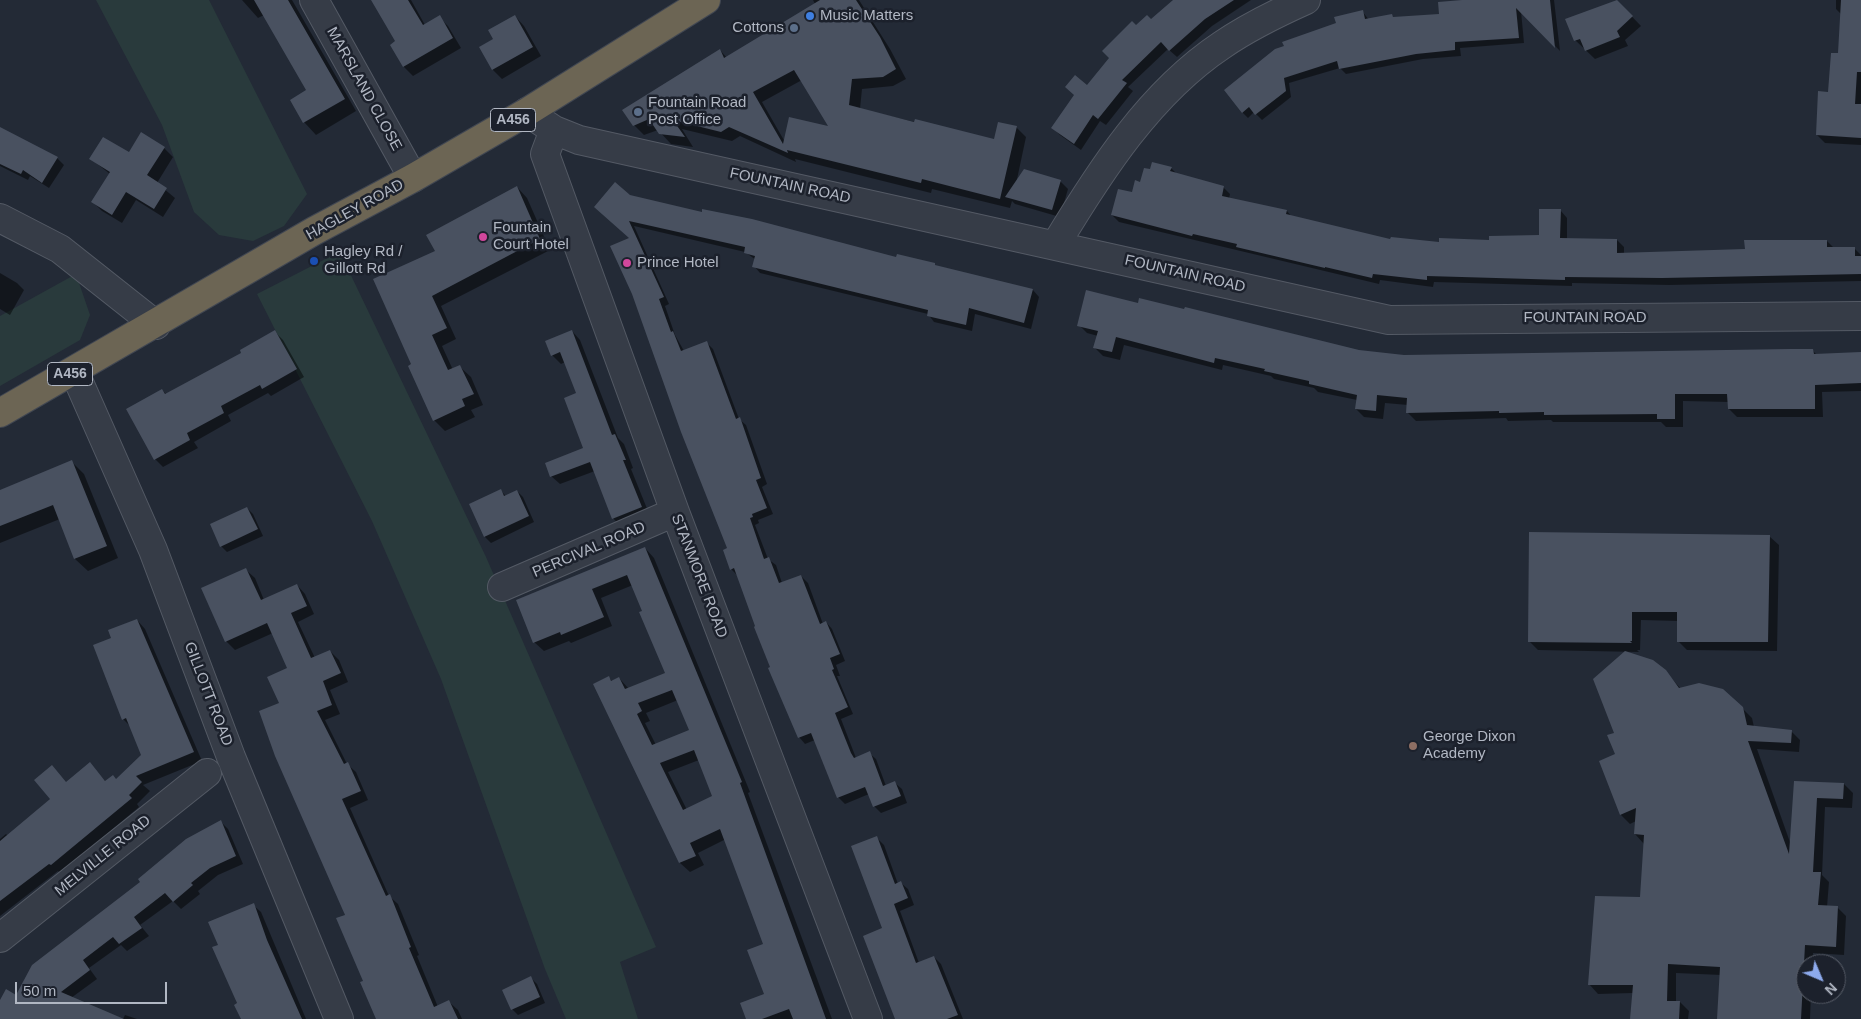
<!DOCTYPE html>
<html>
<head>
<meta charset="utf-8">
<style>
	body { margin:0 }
	#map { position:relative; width:1861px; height:1019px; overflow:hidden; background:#232a36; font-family:Helvetica,sans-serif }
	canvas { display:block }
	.north { position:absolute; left:1796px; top:954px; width:50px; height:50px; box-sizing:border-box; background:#1c212c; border:1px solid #585d68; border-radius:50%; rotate:135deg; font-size:14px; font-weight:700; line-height:20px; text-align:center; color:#b1b7c3 }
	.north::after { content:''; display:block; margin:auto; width:18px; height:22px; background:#8daaed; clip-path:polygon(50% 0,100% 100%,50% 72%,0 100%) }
	.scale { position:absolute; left:15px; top:982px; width:152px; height:22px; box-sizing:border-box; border:2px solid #b1b7c3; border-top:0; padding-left:6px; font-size:15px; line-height:18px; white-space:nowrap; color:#b1b7c3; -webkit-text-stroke:4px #1c212c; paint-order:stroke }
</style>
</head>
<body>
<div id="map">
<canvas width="1861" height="1019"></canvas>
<div class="north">N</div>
<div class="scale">50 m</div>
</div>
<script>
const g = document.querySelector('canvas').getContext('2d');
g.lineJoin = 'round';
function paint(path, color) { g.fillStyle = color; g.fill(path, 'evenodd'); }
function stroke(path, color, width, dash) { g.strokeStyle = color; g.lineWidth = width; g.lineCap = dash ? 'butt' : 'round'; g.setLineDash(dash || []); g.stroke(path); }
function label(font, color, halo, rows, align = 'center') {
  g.font = font + ' Helvetica,sans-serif'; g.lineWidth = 5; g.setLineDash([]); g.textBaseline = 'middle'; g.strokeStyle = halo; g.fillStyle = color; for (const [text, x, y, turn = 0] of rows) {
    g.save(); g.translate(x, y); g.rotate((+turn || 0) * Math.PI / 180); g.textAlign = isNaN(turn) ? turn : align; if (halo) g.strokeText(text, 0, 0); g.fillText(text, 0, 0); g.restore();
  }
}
paint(new Path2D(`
	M 96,0 L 209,0 L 307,194 L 284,226 L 253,241 L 219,235 L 194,212 L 162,125 Z
	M 347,248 L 346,265 L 486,557 L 656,947 L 620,962 L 638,1019 L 566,1019 L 545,969 L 441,679 L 372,521 L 257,294 Z
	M 76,274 L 90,315 L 80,340 L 0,386 L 0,316 Z`), '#293a3c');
paint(new Path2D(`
	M 242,0 L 292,0 L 356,111 L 316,135 L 304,122 L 291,100 L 308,91 L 264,15 L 258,18 Z
	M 372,0 L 411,0 L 425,25 L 439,17 L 448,26 L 461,48 L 413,76 L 404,67 L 391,45 L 397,42 Z
	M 813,0 L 859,0 L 890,49 L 906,79 L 893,86 L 862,89 L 860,109 L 995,141 L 1016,127 L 1026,137 L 1016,184 L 1060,181 L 1068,189 L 1060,217 L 1015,204 L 1012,201 L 1010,208 L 932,189 L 931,193 L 795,159 L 796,162 L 740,136 L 732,141 L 682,129 L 693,147 L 671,144 L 658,130 L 644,135 L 634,125 L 720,50 L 727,58 L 815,4 ZM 802,80 L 831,128 L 785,142 L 762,102 Z
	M 1175,0 L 1251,0 L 1212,26 L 1177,57 L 1168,49 L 1128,87 L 1133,91 L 1106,125 L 1100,121 L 1081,150 L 1060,135 L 1053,128 L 1136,27 L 1152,21 Z
	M 1473,0 L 1554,0 L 1560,51 L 1521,11 L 1524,43 L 1460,48 L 1461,56 L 1423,59 L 1346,74 L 1340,68 L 1289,83 L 1291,97 L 1262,120 L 1254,112 L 1248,118 L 1242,112 L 1337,24 L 1362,11 L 1369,20 L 1392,16 L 1394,18 L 1441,15 Z
	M 1836,0 L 1861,0 L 1861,145 L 1825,143 L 1817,135 L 1839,54 L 1841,14 L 1836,9 Z
	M 1617,1 L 1641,26 L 1625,40 L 1628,46 L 1595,59 L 1575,40 Z
	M 515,16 L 524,26 L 541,56 L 502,79 L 493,70 L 480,47 L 494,39 Z
	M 0,128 L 57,158 L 64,165 L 49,188 L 30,176 L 28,180 L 0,166 Z
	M 164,148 L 173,157 L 157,183 L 175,198 L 163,217 L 136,200 L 122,223 L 102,211 L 93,202 L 110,174 L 91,159 Z
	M 1171,168 L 1177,174 L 1223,187 L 1230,194 L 1229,199 L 1287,211 L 1292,217 L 1391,241 L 1440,244 L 1540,236 L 1561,211 L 1567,218 L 1567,240 L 1617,240 L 1624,247 L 1624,254 L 1746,250 L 1827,241 L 1834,248 L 1854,248 L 1861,255 L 1861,281 L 1669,285 L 1572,283 L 1572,286 L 1434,282 L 1433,287 L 1380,280 L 1379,284 L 1119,222 L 1112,215 L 1133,194 L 1151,171 Z
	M 517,187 L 527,198 L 550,250 L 441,306 L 456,339 L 442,346 L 453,370 L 460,367 L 471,377 L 483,405 L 471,410 L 475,417 L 445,431 L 434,420 L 413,365 L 436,252 Z
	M 629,196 L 897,258 L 934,264 L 937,267 L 1033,290 L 1039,297 L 1031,329 L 975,314 L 972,331 L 934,322 L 928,314 L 760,273 L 754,266 L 756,260 L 745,252 L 634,226 L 669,304 L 665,306 L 675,335 L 684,351 L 706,342 L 713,349 L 739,419 L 746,425 L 767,484 L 762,487 L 773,514 L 758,520 L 759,523 L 755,525 L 768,559 L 776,565 L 782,583 L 801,576 L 808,583 L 823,624 L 826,622 L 832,629 L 845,661 L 836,665 L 840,676 L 837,676 L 853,714 L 841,719 L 856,758 L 869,753 L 876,759 L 886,786 L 895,783 L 902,789 L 907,803 L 881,813 L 874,806 L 869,794 L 845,804 L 838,797 L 815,740 L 805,744 L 799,737 L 738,576 L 731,569 L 728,549 L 631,239 L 602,213 Z
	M 0,273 L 17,283 L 24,290 L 10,315 L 0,309 Z
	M 1139,305 L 1359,351 L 1404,356 L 1813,351 L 1817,355 L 1861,353 L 1861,391 L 1822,392 L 1823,417 L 1737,417 L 1729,409 L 1729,402 L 1683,401 L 1683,427 L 1666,427 L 1661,422 L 1553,422 L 1551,420 L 1508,421 L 1506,418 L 1416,421 L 1408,413 L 1408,405 L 1385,403 L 1383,419 L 1364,417 L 1356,409 L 1357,400 L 1318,392 L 1314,388 L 1274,379 L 1271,376 L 1223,365 L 1222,370 L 1124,345 L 1120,360 L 1103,356 L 1095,348 L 1098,336 L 1087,333 L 1079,325 Z
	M 572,331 L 580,340 L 618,438 L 624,444 L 633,468 L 631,469 L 650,516 L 621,527 L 613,518 L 595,471 L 560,484 L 551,476 L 585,448 L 577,393 L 565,362 L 561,364 L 552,355 Z
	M 275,332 L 283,340 L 304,377 L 271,396 L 268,393 L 228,415 L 231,421 L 194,442 L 198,448 L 163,467 L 155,459 L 162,390 L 166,394 L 243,353 Z
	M 72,462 L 84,474 L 118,558 L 88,571 L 75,559 L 60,519 L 0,543 L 0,491 Z
	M 501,491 L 506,496 L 517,491 L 523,497 L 534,522 L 491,543 L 485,537 L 470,505 Z
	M 247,508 L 253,514 L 263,536 L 227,552 L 221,546 Z
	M 1769,536 L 1779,545 L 1777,651 L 1687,650 L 1678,641 L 1678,621 L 1641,620 L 1640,650 L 1637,650 L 1639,652 L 1538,650 L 1529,641 Z
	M 645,548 L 654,558 L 750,792 L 748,793 L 832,1019 L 747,1019 L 766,995 L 765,945 L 726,839 L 698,853 L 704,865 L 690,872 L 680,863 L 594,684 L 609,678 L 613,682 L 619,678 L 629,689 L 667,674 L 633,585 L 601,598 L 612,626 L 571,643 L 569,641 L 544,651 L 534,642 L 518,601 ZM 678,700 L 690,731 L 656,745 L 645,723 L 650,721 L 646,713 ZM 699,760 L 714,797 L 687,810 L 668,772 Z
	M 246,570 L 255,578 L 264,600 L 297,585 L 305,594 L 314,614 L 298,622 L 315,658 L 330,651 L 339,660 L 348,682 L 330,690 L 340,714 L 325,720 L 347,764 L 356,772 L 368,800 L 350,808 L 389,896 L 398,904 L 419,955 L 417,956 L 438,1007 L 449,1002 L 458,1010 L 462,1019 L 377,1019 L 280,704 L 288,668 L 273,633 L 235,650 L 226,641 Z
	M 137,620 L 145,629 L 202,761 L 143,785 L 150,791 L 137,804 L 139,807 L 60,873 L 58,871 L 0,916 L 0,839 L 6,834 L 8,836 L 90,764 L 106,782 L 117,781 L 143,755 L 131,727 L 123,719 L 113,639 Z
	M 1665,671 L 1681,689 L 1742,708 L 1752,718 L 1754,727 L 1791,731 L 1800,740 L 1799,752 L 1757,749 L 1791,845 L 1795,782 L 1844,784 L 1853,793 L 1852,808 L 1825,807 L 1822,875 L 1829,882 L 1827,907 L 1837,907 L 1846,916 L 1844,955 L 1813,953 L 1813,964 L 1806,964 L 1806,994 L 1811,994 L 1810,1019 L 1718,1019 L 1721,975 L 1676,973 L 1676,1002 L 1680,1002 L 1689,1011 L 1688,1019 L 1631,1019 L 1633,993 L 1598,994 L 1589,984 L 1641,899 L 1644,844 L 1635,834 L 1636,821 L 1630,824 L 1621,815 L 1600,761 L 1617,755 L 1616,733 Z
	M 220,821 L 228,829 L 243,864 L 218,875 L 198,891 L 200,894 L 181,909 L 173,901 L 140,925 L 149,936 L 127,951 L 121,945 L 89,968 L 97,979 L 71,998 L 123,1019 L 0,1019 L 0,1002 L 16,997 Z
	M 877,838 L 884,845 L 898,884 L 901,883 L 908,889 L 914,905 L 900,911 L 919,963 L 934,957 L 941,964 L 963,1019 L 896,1019 L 883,929 Z
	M 253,905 L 261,912 L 306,1019 L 242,1019 L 219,945 Z
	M 531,978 L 537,984 L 545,1003 L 518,1015 L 512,1009 Z
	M 125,1015 L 137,1019 L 123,1019 Z`), '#0007');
paint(new Path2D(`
	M 254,0 L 288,0 L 345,99 L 303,123 L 290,100 L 306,90 Z
	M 371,0 L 408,0 L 423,25 L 440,15 L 453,38 L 403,67 L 390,45 L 395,41 Z
	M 820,0 L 856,0 L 880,37 L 896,69 L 883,77 L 852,79 L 849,105 L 914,122 L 915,119 L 994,139 L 998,122 L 1017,126 L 1000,199 L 922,179 L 921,183 L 787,150 L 788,153 L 729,127 L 721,132 L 673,120 L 685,137 L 659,134 L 649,119 L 633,126 L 622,110 L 720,49 L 724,58 ZM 794,70 L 828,126 L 789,117 L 783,144 L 753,92 Z
	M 1173,0 L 1234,0 L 1205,19 L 1169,51 L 1161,42 L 1122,80 L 1127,83 L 1098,119 L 1093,115 L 1074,144 L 1051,128 L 1074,95 L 1065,87 L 1075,75 L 1087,85 L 1109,58 L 1102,51 L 1132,21 L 1136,25 L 1147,15 L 1151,19 Z
	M 1462,0 L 1550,0 L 1555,48 L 1516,8 L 1519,38 L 1455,42 L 1455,50 L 1416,54 L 1339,69 L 1337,61 L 1284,78 L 1286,91 L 1255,115 L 1249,107 L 1242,113 L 1224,90 L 1275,49 L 1284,46 L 1282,42 L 1336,23 L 1334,17 L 1363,10 L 1365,19 L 1392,14 L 1393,17 L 1439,14 L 1438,2 Z
	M 1617,0 L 1633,16 L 1617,31 L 1620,37 L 1585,51 L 1580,39 L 1574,41 L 1565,19 Z
	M 1841,0 L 1861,0 L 1861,72 L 1857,72 L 1855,104 L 1861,104 L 1861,138 L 1816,135 L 1818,91 L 1828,92 L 1831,53 L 1838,53 Z
	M 515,15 L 533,47 L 492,70 L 479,47 L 493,39 L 488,30 Z
	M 0,127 L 58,157 L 42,183 L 23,170 L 21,174 L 0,164 Z
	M 141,132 L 165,147 L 147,175 L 167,188 L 154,209 L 126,192 L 112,215 L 91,202 L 110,172 L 89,159 L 103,137 L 129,152 Z
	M 1152,162 L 1172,167 L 1170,171 L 1224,186 L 1222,196 L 1287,210 L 1286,214 L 1390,239 L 1391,237 L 1439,242 L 1439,238 L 1489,240 L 1489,236 L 1539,235 L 1539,209 L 1561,209 L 1560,238 L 1617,239 L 1617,253 L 1745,249 L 1744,240 L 1827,240 L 1827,247 L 1855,247 L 1855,256 L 1861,256 L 1861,274 L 1662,278 L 1565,277 L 1565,280 L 1427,276 L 1427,280 L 1373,274 L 1372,278 L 1325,267 L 1325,268 L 1236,247 L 1237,244 L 1193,234 L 1192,236 L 1111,215 L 1118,189 L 1132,192 L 1135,180 L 1140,182 L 1144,168 L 1150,169 Z
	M 1024,169 L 1061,180 L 1052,210 L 1005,197 Z
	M 615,182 L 630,195 L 702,212 L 702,209 L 752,219 L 896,257 L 897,254 L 918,259 L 935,263 L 935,265 L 1033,289 L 1024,323 L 969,308 L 966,325 L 927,316 L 928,310 L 752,267 L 755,256 L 744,253 L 745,247 L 629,221 L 664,297 L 659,299 L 671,332 L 673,331 L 681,351 L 707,341 L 736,419 L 740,417 L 761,478 L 756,480 L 767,508 L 752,514 L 753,517 L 750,518 L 764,559 L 769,557 L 779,583 L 801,575 L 820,624 L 826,621 L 840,654 L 830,658 L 834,669 L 832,670 L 848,707 L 835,713 L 851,753 L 854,758 L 870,751 L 883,786 L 895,781 L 901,796 L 873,807 L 865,787 L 837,798 L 811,733 L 798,738 L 768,668 L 770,667 L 754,627 L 755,626 L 734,568 L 730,570 L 723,550 L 727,548 L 681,432 L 632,294 L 610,246 L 629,238 L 594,207 Z
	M 517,186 L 540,239 L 432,296 L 447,328 L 432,335 L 448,370 L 460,365 L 474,394 L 462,399 L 465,406 L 433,421 L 408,366 L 411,364 L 373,279 L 435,251 L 426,235 Z
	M 1086,290 L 1138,303 L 1139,298 L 1184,309 L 1185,307 L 1359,350 L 1404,355 L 1790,349 L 1813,349 L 1814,354 L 1861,352 L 1861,383 L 1815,385 L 1815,409 L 1728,409 L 1727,394 L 1675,394 L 1675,419 L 1657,419 L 1657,414 L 1544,415 L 1544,412 L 1499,413 L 1499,411 L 1406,413 L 1407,398 L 1377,395 L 1376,411 L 1355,409 L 1357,395 L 1309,384 L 1309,381 L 1264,371 L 1265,369 L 1215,358 L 1214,363 L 1116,337 L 1112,352 L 1093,348 L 1098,331 L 1077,326 Z
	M 275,330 L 297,369 L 262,389 L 260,385 L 221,406 L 224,413 L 187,433 L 190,440 L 154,460 L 126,409 L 162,389 L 165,394 L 241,353 L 240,350 Z
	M 572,330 L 612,435 L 615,434 L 626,460 L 623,460 L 642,507 L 612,519 L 590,462 L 550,477 L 545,463 L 583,448 L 564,398 L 576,393 L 560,352 L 551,356 L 545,341 Z
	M 72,460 L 107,546 L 74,559 L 53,505 L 0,526 L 0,490 Z
	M 501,489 L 504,496 L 517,490 L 529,516 L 484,537 L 469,504 Z
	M 247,507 L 258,529 L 220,547 L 210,524 Z
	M 1529,532 L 1770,535 L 1768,642 L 1677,642 L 1677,612 L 1632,612 L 1632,641 L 1630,641 L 1632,643 L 1528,642 Z
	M 645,547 L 742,782 L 740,783 L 826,1019 L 793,1019 L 789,1009 L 762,1019 L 746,1019 L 740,1003 L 764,994 L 747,950 L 763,944 L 720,829 L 690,843 L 696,856 L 679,863 L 593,684 L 609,676 L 611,681 L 619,677 L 625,689 L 665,673 L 639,612 L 642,611 L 627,575 L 592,589 L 604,617 L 561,635 L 560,632 L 533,643 L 516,600 ZM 672,690 L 689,730 L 652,745 L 637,714 L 642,711 L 638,703 ZM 694,750 L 712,796 L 683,810 L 660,763 Z
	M 246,568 L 261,600 L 297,584 L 307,606 L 291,613 L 311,658 L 330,650 L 341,673 L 323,681 L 332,705 L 317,711 L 344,764 L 348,762 L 361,791 L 342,799 L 386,896 L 390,894 L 411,947 L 409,948 L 434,1007 L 449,1000 L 458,1019 L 376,1019 L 360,982 L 363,981 L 336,918 L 345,915 L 275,756 L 259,711 L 279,703 L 267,677 L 287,668 L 267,623 L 225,642 L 201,588 Z
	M 137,619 L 194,752 L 136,776 L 142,782 L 129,795 L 132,798 L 51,865 L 49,864 L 0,901 L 0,841 L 50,799 L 34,780 L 52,765 L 66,782 L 90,762 L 105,781 L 113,775 L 116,779 L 141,755 L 126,718 L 122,720 L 93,645 L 111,638 L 108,630 Z
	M 1625,651 L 1653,660 L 1666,670 L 1679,688 L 1699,683 L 1723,689 L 1743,707 L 1747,725 L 1792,730 L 1791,743 L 1748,741 L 1789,854 L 1794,781 L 1844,783 L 1843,799 L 1817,798 L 1813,872 L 1821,872 L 1818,905 L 1838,906 L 1836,947 L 1805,945 L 1801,1019 L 1717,1019 L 1720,967 L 1668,964 L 1667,1001 L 1680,1001 L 1679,1019 L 1630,1019 L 1633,985 L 1588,985 L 1595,896 L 1640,897 L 1644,835 L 1634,834 L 1636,808 L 1620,815 L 1599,761 L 1615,754 L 1607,735 L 1614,733 L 1593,679 Z
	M 221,820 L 236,856 L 210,868 L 191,883 L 193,885 L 173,902 L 165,893 L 134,917 L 142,928 L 119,944 L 113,937 L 83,960 L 90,970 L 61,992 L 124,1019 L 0,1019 L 0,1000 L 6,989 L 16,995 L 32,965 L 140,882 L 138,879 L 186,839 Z
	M 877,836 L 895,884 L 901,881 L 908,898 L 894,904 L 916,963 L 934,956 L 958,1015 L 947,1019 L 895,1019 L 863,936 L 882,928 L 851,846 Z
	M 254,903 L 267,940 L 302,1019 L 241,1019 L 234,1005 L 237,1003 L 212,947 L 218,945 L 208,922 Z
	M 531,976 L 540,997 L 511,1010 L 502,990 Z`), '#495160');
const minor = new Path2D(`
	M 314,0 L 413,178
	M 527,112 L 554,130 L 579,140 L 1389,320 L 1861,316
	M 554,130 L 545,154 L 675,512 L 868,1019
	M 0,218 L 60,249 L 156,325
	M 1056,244 C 1100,171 1150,93 1222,45 C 1248,27 1277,13 1306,0
	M 74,371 L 153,550 L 231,757 L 339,1019
	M 502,587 L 675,512
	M 0,938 L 207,773`);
const highway = new Path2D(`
	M 0,413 L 314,231 L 413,178 L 527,112 L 706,0`);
stroke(minor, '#545a65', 30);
stroke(highway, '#414752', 30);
stroke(minor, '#363c47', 28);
stroke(highway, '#6c6554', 28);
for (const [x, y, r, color] of [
	[810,16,5,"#3f7fe0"],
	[794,28,5,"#5c6f8a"],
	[638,112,5,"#5c6f8a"],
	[483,237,5,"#d1479c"],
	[314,261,5,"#1a4fb4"],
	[627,263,5,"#d1479c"],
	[1413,746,5,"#8d6e63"]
]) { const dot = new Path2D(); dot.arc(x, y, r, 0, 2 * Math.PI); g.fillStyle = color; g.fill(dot); stroke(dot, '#1c212c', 2); }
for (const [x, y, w] of [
	[513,120,45],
	[70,374,45]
]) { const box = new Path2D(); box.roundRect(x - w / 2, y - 11.5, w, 23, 4); g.fillStyle = '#1c212c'; g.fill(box); stroke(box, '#b1b7c3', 1); }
label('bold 14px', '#b1b7c3', null, [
	["A456",513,120],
	["A456",70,374]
]);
label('15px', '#b1b7c3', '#1c212c', [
	["Music Matters",820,16],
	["Cottons",784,28,"right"],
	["Fountain Road",648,103],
	["Post Office",648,120],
	["Fountain",493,228],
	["Court Hotel",493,245],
	["Hagley Rd /",324,252],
	["Gillott Rd",324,269],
	["Prince Hotel",637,263],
	["George Dixon",1423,737],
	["Academy",1423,754]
], 'left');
label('15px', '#b1b7c3', '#1c212c', [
	["MARSLAND CLOSE",364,89,61],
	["FOUNTAIN ROAD",790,186,12],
	["HAGLEY ROAD",355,210,-29],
	["FOUNTAIN ROAD",1185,274,13],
	["FOUNTAIN ROAD",1585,318],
	["PERCIVAL ROAD",589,550,-23],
	["STANMORE ROAD",699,576,69],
	["GILLOTT ROAD",208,694,69],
	["MELVILLE ROAD",103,856,-39]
]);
</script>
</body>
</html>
